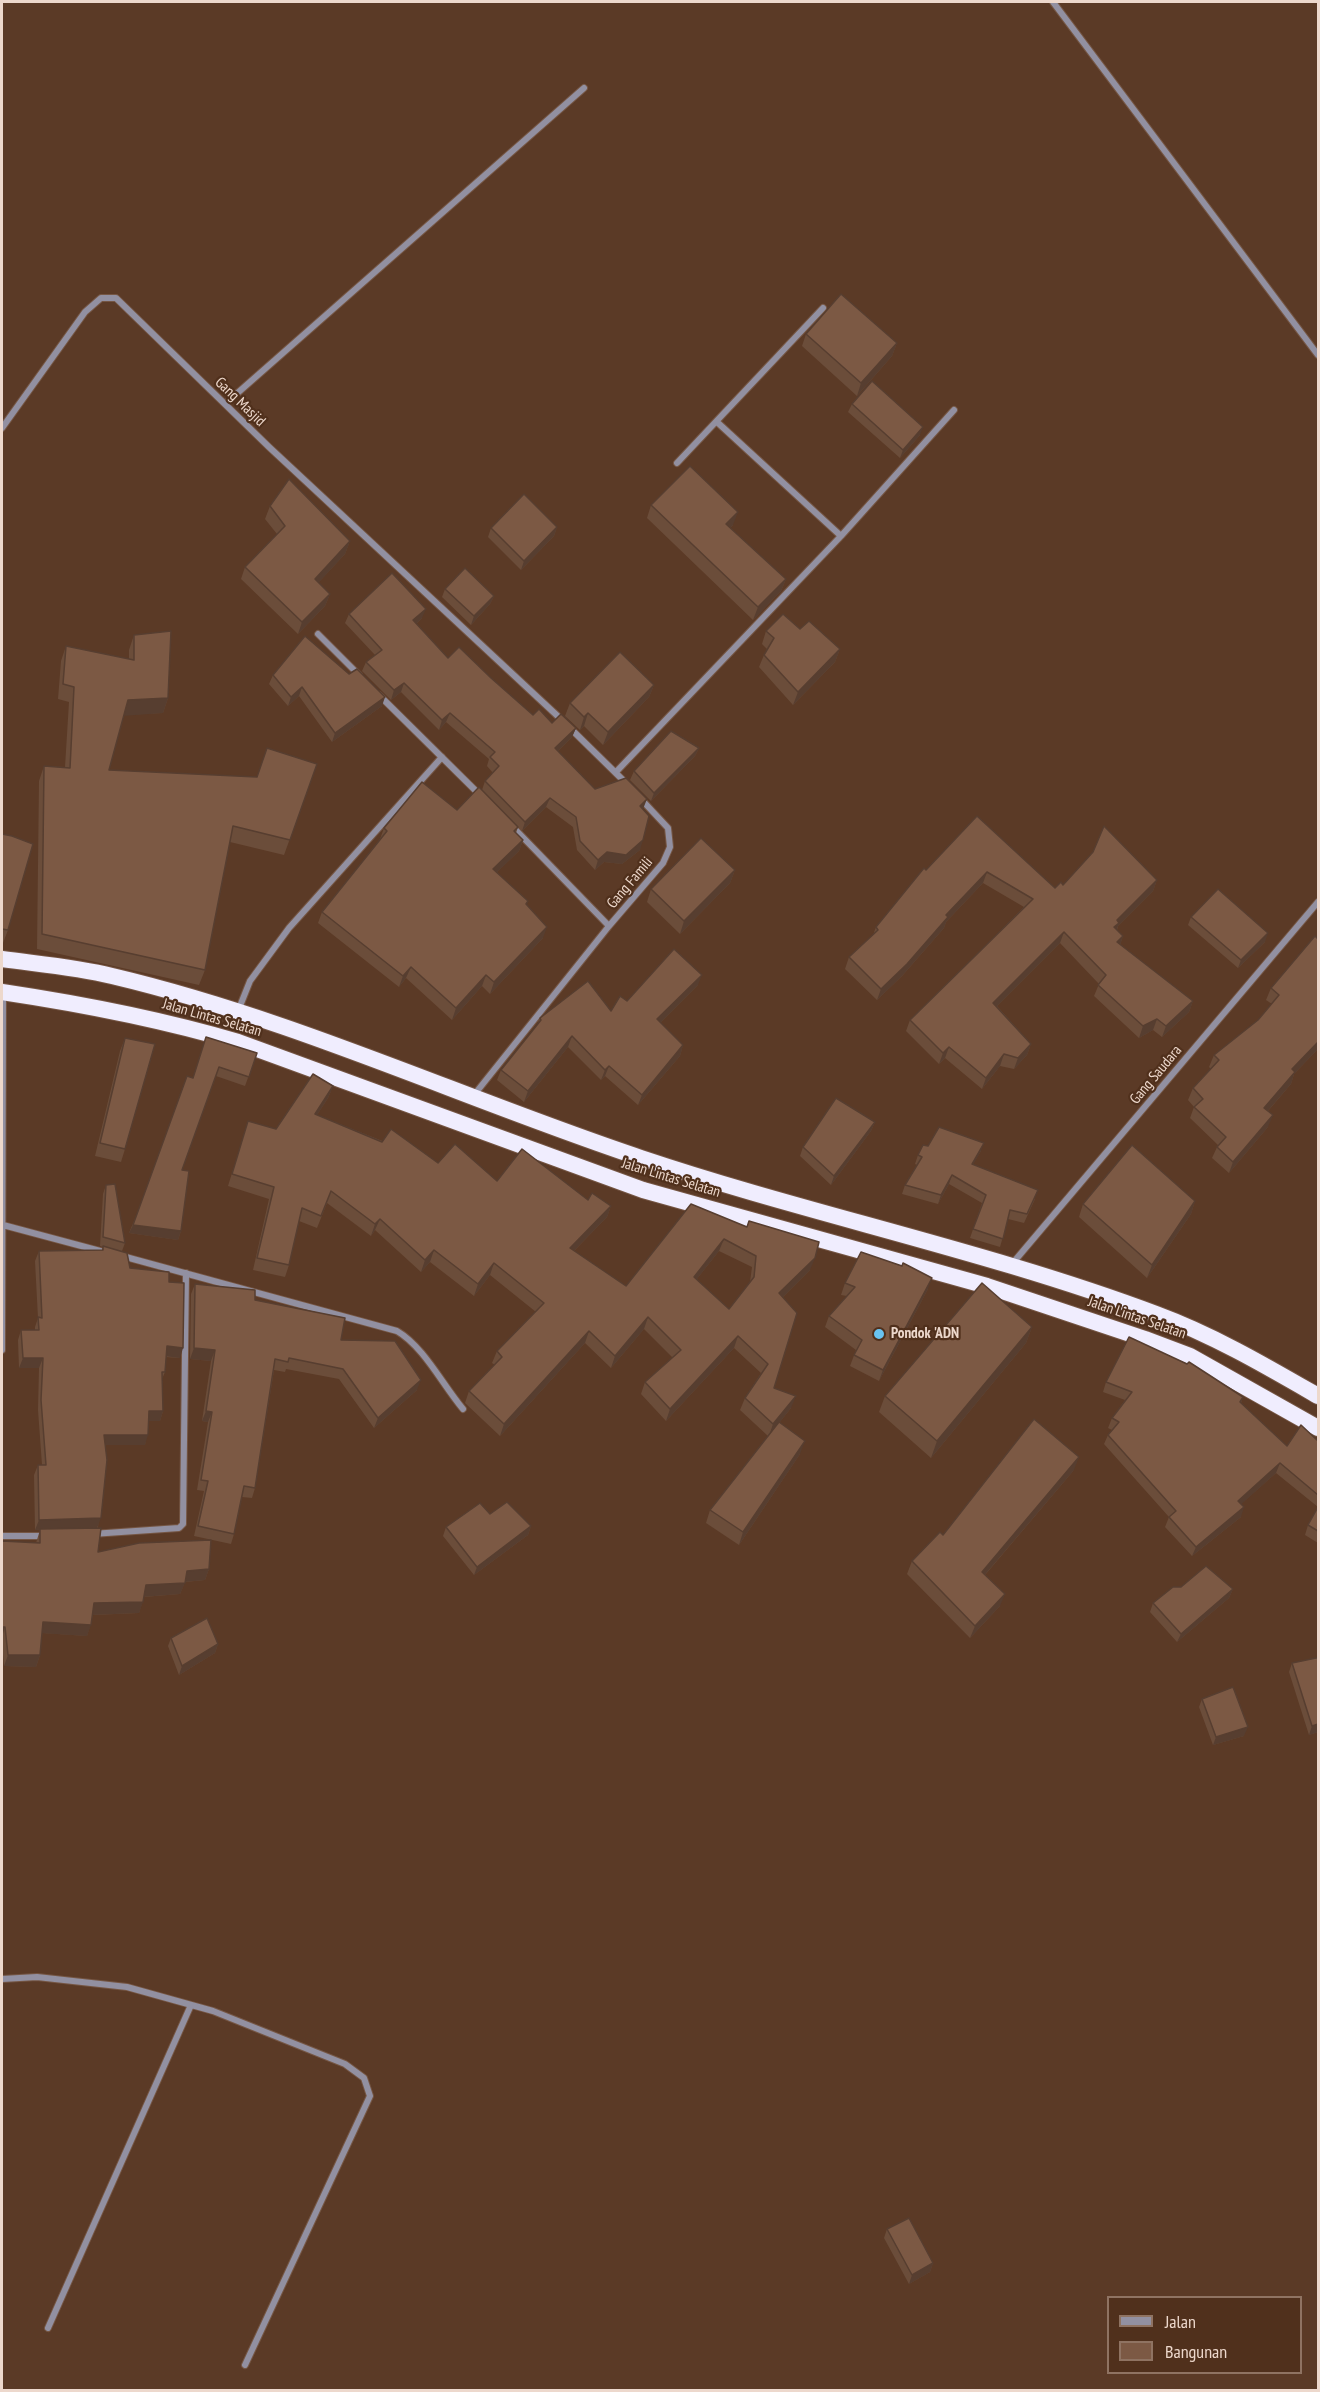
<!DOCTYPE html>
<html>
<head>
<meta charset="utf-8">
<style>
	body { margin:0 }
	#map { position:relative; width:1320px; height:2392px; overflow:hidden; background:#5b3a26; font-family:"PT Sans Narrow",sans-serif }
	canvas { display:block }
	.frame { position:absolute; inset:0; border:3px solid #edd8cc; pointer-events:none }
	.legend { position:absolute; left:1107px; top:2296px; width:195px; height:78px; box-sizing:border-box; background:#50301c; border:2px solid #8f7362; margin:0; padding:8px 10px; list-style:none; font-size:18px; color:#edd8cc }
	.legend li { display:flex; align-items:center; gap:12px; height:30px }
	.legend b { width:30px; border:2px solid #8f7362 }
</style>
</head>
<body>
<div id="map">
<canvas width="1320" height="2392"></canvas>
<div class="frame"></div>
<ul class="legend">
<li><b style="height:8px;background:#9290a1"></b>Jalan</li>
<li><b style="height:16px;background:#7c5944"></b>Bangunan</li>
</ul>
</div>
<script>
const g = document.querySelector('canvas').getContext('2d');
g.lineJoin = 'round';
function stroke(path, color, width, dash) { g.strokeStyle = color; g.lineWidth = width; g.lineCap = dash ? 'butt' : 'round'; g.setLineDash(dash || []); g.stroke(path); }
function paint(path, color) { g.fillStyle = color; g.fill(path, 'evenodd'); }
function label(font, color, halo, rows, align = 'center') {
  g.font = font + ' "PT Sans Narrow",sans-serif'; g.lineWidth = 4.5; g.setLineDash([]); g.textBaseline = 'middle'; g.strokeStyle = halo; g.fillStyle = color; for (const [text, x, y, turn = 0] of rows) {
    g.save(); g.translate(x, y); g.rotate((+turn || 0) * Math.PI / 180); g.textAlign = isNaN(turn) ? turn : align; if (halo) g.strokeText(text, 0, 0); g.fillText(text, 0, 0); g.restore();
  }
}
const minor = new Path2D(`
	M 1053,2 L 1318,355
	M 225,404 L 584,88
	M 717,422 L 841,536
	M 2,428 L 85,312 L 101,298 L 116,298 L 269,447 L 563,721
	M 677,463 L 823,308
	M 318,634 L 359,675
	M 379,695 L 480,795
	M 570,728 L 627,784
	M 616,772 L 841,536 L 954,410
	M 511,825 L 609,926
	M 238,1011 L 250,981 L 289,928 L 442,757
	M 474,1095 L 609,926 L 663,863 L 670,847 L 668,828 L 640,798
	M 3,1225 L 104,1252
	M 122,1256 L 397,1331 C 424,1347 442,1384 463,1409
	M 1012,1264 L 1318,902
	M 2,1350 L 3,993
	M 92,1534 L 179,1528 L 183,1524 L 186,1273
	M 2,1536 L 46,1536
	M 2,1979 L 37,1977 L 127,1987 L 213,2011 L 345,2064 L 364,2078 L 370,2096 L 245,2365
	M 48,2328 L 191,2005`);
const trunk = new Path2D(`
	M 2,959 C 38,964 76,967 112,976 C 294,1019 464,1099 641,1158 C 811,1215 988,1251 1156,1314 C 1213,1335 1266,1366 1318,1396
	M 2,992 C 82,1004 160,1019 238,1042 L 643,1190 L 987,1286 L 1145,1339 L 1190,1356 L 1318,1428`);
stroke(minor, '#755644', 8);
stroke(trunk, '#755644', 18);
stroke(minor, '#9290a1', 6);
stroke(trunk, '#f0edfe', 16);
paint(new Path2D(`
	M 806,334 L 897,343 L 892,356 L 857,396 L 802,346 Z
	M 852,404 L 920,435 L 900,458 L 848,412 Z
	M 651,505 L 733,525 L 730,528 L 786,579 L 781,591 L 753,620 L 647,518 Z
	M 270,506 L 350,541 L 345,554 L 318,583 L 330,594 L 325,606 L 298,634 L 241,579 L 245,567 L 277,534 L 265,519 Z
	M 557,527 L 554,536 L 521,570 L 488,537 L 491,528 Z
	M 445,589 L 494,596 L 490,604 L 471,625 L 442,597 Z
	M 349,614 L 422,618 L 416,624 L 448,658 L 491,678 L 533,715 L 552,723 L 576,728 L 572,737 L 558,751 L 595,789 L 643,809 L 640,850 L 622,864 L 604,862 L 595,870 L 577,850 L 573,827 L 546,807 L 522,831 L 518,827 L 516,833 L 523,840 L 519,851 L 497,872 L 527,905 L 543,938 L 490,994 L 482,986 L 452,1020 L 406,978 L 399,987 L 318,923 L 322,912 L 380,839 L 384,828 L 457,810 L 482,790 L 485,781 L 493,773 L 487,766 L 489,759 L 446,722 L 439,730 L 401,692 L 391,700 L 362,671 L 366,662 L 375,655 L 345,623 Z
	M 800,629 L 840,649 L 835,662 L 793,705 L 759,667 L 764,655 L 767,649 L 762,644 L 766,631 Z
	M 134,635 L 168,698 L 163,713 L 124,715 L 109,770 L 256,777 L 317,764 L 284,855 L 230,842 L 205,970 L 199,985 L 37,949 L 39,781 L 44,766 L 65,767 L 69,702 L 58,699 L 61,661 L 66,646 L 129,659 L 129,650 Z
	M 349,674 L 382,706 L 332,742 L 299,696 L 288,706 L 269,684 L 273,675 Z
	M 654,685 L 649,697 L 603,745 L 584,726 L 580,730 L 565,716 L 570,703 Z
	M 699,748 L 695,756 L 651,801 L 630,780 L 634,771 Z
	M 977,816 L 1055,888 L 1063,885 L 1157,880 L 1153,891 L 1118,926 L 1117,930 L 1123,936 L 1120,945 L 1193,1001 L 1189,1012 L 1162,1037 L 1153,1030 L 1139,1038 L 1094,996 L 1099,984 L 1060,943 L 997,1006 L 1031,1044 L 1027,1055 L 1014,1069 L 1000,1066 L 982,1089 L 945,1058 L 939,1064 L 906,1031 L 910,1020 L 1024,907 L 983,883 L 946,922 L 944,928 L 902,976 L 877,1000 L 845,969 L 849,957 L 873,935 L 876,927 L 926,870 Z
	M 2,834 L 8,930 L 3,943 L 2,943 Z
	M 735,870 L 730,883 L 680,934 L 647,902 L 651,889 Z
	M 1191,917 L 1265,942 L 1238,968 L 1188,925 Z
	M 1318,939 L 1318,1049 L 1294,1074 L 1291,1084 L 1268,1111 L 1268,1127 L 1229,1173 L 1212,1158 L 1218,1145 L 1190,1118 L 1194,1107 L 1188,1100 L 1193,1088 L 1211,1069 L 1209,1067 L 1214,1055 L 1258,1020 L 1272,1004 L 1266,1000 L 1271,988 Z
	M 698,985 L 660,1023 L 683,1045 L 680,1056 L 638,1105 L 605,1076 L 601,1080 L 568,1047 L 524,1102 L 497,1080 L 501,1070 L 537,1025 L 540,1018 L 611,1011 L 627,1001 Z
	M 125,1038 L 125,1149 L 121,1162 L 95,1156 L 120,1051 Z
	M 257,1053 L 245,1086 L 216,1076 L 182,1170 L 181,1231 L 178,1240 L 129,1233 L 193,1078 Z
	M 333,1086 L 328,1098 L 317,1115 L 438,1163 L 497,1181 L 588,1200 L 611,1206 L 607,1217 L 574,1251 L 626,1286 L 691,1204 L 810,1270 L 783,1297 L 774,1388 L 791,1408 L 779,1423 L 800,1454 L 739,1545 L 706,1523 L 710,1510 L 768,1436 L 740,1410 L 745,1398 L 761,1373 L 734,1348 L 666,1421 L 641,1394 L 645,1382 L 673,1358 L 644,1329 L 611,1368 L 585,1343 L 500,1436 L 465,1403 L 469,1391 L 495,1365 L 492,1363 L 497,1351 L 536,1312 L 490,1275 L 474,1296 L 430,1262 L 421,1272 L 375,1230 L 371,1236 L 327,1203 L 317,1228 L 299,1221 L 289,1265 L 285,1277 L 253,1270 L 269,1199 L 228,1186 L 248,1121 L 276,1129 ZM 719,1251 L 752,1267 L 750,1282 L 729,1309 L 696,1280 Z
	M 875,1122 L 871,1131 L 831,1185 L 800,1156 L 803,1147 Z
	M 928,1146 L 981,1151 L 973,1164 L 1035,1199 L 1024,1223 L 1008,1219 L 1000,1247 L 970,1238 L 982,1203 L 949,1184 L 938,1204 L 902,1194 L 905,1185 L 917,1165 L 915,1164 L 918,1155 Z
	M 106,1185 L 125,1243 L 122,1251 L 130,1268 L 169,1282 L 180,1358 L 166,1357 L 165,1372 L 162,1379 L 163,1411 L 160,1421 L 149,1421 L 145,1445 L 105,1445 L 98,1528 L 98,1552 L 209,1569 L 205,1580 L 185,1582 L 180,1594 L 144,1597 L 139,1613 L 93,1615 L 87,1636 L 42,1633 L 40,1655 L 36,1667 L 4,1666 L 2,1643 L 2,1541 L 36,1543 L 40,1530 L 35,1530 L 34,1475 L 38,1465 L 42,1465 L 38,1410 L 39,1368 L 19,1368 L 18,1340 L 21,1330 L 35,1330 L 35,1327 L 38,1318 L 35,1261 L 39,1251 L 102,1250 L 103,1247 L 100,1246 L 103,1194 Z
	M 1195,1201 L 1191,1214 L 1147,1278 L 1079,1217 L 1083,1204 Z
	M 845,1283 L 928,1289 L 879,1381 L 850,1366 L 856,1350 L 825,1327 L 829,1316 L 847,1296 L 841,1295 Z
	M 195,1284 L 255,1300 L 341,1340 L 417,1390 L 374,1428 L 339,1379 L 286,1369 L 285,1372 L 274,1370 L 255,1488 L 252,1498 L 242,1497 L 234,1534 L 231,1544 L 194,1536 L 204,1491 L 197,1490 L 208,1422 L 202,1421 L 211,1361 L 190,1359 L 191,1294 Z
	M 1032,1327 L 1026,1343 L 931,1458 L 879,1412 L 885,1396 Z
	M 1106,1382 L 1243,1397 L 1241,1403 L 1287,1446 L 1318,1441 L 1318,1543 L 1305,1535 L 1308,1525 L 1318,1507 L 1276,1473 L 1241,1504 L 1241,1517 L 1192,1556 L 1165,1527 L 1169,1517 L 1104,1444 L 1108,1435 L 1112,1430 L 1108,1428 L 1112,1418 L 1125,1400 L 1103,1392 Z
	M 1074,1470 L 985,1575 L 1000,1606 L 970,1638 L 907,1574 L 912,1561 L 943,1535 Z
	M 490,1514 L 531,1526 L 528,1535 L 474,1575 L 443,1536 L 446,1527 Z
	M 1233,1589 L 1229,1598 L 1177,1642 L 1150,1612 L 1153,1603 Z
	M 171,1638 L 218,1644 L 215,1653 L 179,1675 L 168,1646 Z
	M 1292,1663 L 1318,1732 L 1309,1735 L 1289,1672 Z
	M 1202,1699 L 1244,1736 L 1213,1745 L 1199,1707 Z
	M 887,2229 L 933,2263 L 930,2272 L 909,2284 L 884,2238 Z`), '#6b4d3a');
paint(new Path2D(`
	M 897,343 L 892,356 L 857,396 L 861,383 Z
	M 923,427 L 920,435 L 900,458 L 903,450 Z
	M 738,512 L 733,525 L 721,537 L 726,524 Z
	M 557,527 L 554,536 L 521,570 L 524,561 Z
	M 350,541 L 345,554 L 310,592 L 315,579 Z
	M 786,579 L 781,591 L 753,620 L 758,607 Z
	M 330,594 L 325,606 L 298,634 L 302,622 Z
	M 494,596 L 490,604 L 471,625 L 474,616 Z
	M 426,609 L 422,618 L 410,630 L 413,620 Z
	M 840,649 L 835,662 L 793,705 L 798,692 Z
	M 404,683 L 401,692 L 391,700 L 394,690 Z
	M 654,685 L 649,697 L 603,745 L 608,732 Z
	M 302,687 L 299,696 L 288,706 L 291,697 Z
	M 385,697 L 382,706 L 332,742 L 335,733 Z
	M 168,698 L 163,713 L 122,716 L 128,700 Z
	M 450,713 L 446,722 L 439,730 L 442,720 Z
	M 588,713 L 584,726 L 580,730 L 584,717 Z
	M 576,728 L 572,737 L 552,757 L 555,748 Z
	M 699,748 L 695,756 L 651,801 L 654,793 Z
	M 550,798 L 546,807 L 522,831 L 525,822 Z
	M 647,799 L 643,809 L 636,816 L 640,806 Z
	M 523,840 L 519,851 L 489,880 L 493,869 Z
	M 643,840 L 640,850 L 622,864 L 604,862 L 595,870 L 598,860 L 607,852 Z
	M 735,870 L 730,883 L 680,934 L 684,921 Z
	M 987,872 L 983,883 L 946,922 L 944,928 L 902,976 L 877,1000 L 881,989 L 946,915 Z
	M 1157,880 L 1153,891 L 1118,926 L 1115,934 L 1110,939 L 1117,920 Z
	M 547,927 L 543,938 L 490,994 L 494,982 Z
	M 1064,932 L 1060,943 L 989,1014 L 993,1003 Z
	M 1268,933 L 1265,942 L 1238,968 L 1241,960 Z
	M 1123,936 L 1119,948 L 1117,942 Z
	M 411,967 L 406,978 L 399,987 L 403,976 Z
	M 486,975 L 482,986 L 452,1020 L 456,1008 Z
	M 702,975 L 698,985 L 653,1030 L 657,1019 Z
	M 1193,1001 L 1189,1012 L 1162,1037 L 1166,1026 Z
	M 1157,1019 L 1153,1030 L 1139,1038 L 1143,1026 Z
	M 572,1036 L 568,1047 L 524,1102 L 528,1091 Z
	M 1318,1042 L 1318,1049 L 1294,1074 L 1291,1084 L 1260,1120 L 1264,1108 L 1292,1069 Z
	M 1031,1044 L 1027,1055 L 1014,1069 L 1018,1058 Z
	M 683,1045 L 680,1056 L 638,1105 L 642,1095 Z
	M 949,1047 L 945,1058 L 939,1064 L 943,1053 Z
	M 1004,1054 L 1000,1066 L 982,1089 L 986,1078 Z
	M 609,1066 L 605,1076 L 601,1080 L 605,1070 Z
	M 333,1086 L 328,1098 L 310,1126 L 315,1114 Z
	M 1273,1115 L 1268,1127 L 1229,1173 L 1233,1162 Z
	M 875,1122 L 871,1131 L 831,1185 L 834,1176 Z
	M 984,1143 L 981,1151 L 969,1172 L 972,1164 Z
	M 952,1175 L 949,1184 L 938,1204 L 941,1195 Z
	M 1195,1201 L 1191,1214 L 1147,1278 L 1152,1265 Z
	M 611,1206 L 607,1217 L 565,1260 L 570,1248 Z
	M 380,1219 L 375,1230 L 371,1236 L 375,1224 Z
	M 133,1225 L 181,1231 L 178,1240 L 129,1233 Z
	M 724,1239 L 719,1251 L 689,1289 L 694,1277 Z
	M 434,1250 L 430,1262 L 421,1272 L 425,1260 Z
	M 815,1258 L 810,1270 L 775,1305 L 779,1293 Z
	M 494,1263 L 490,1275 L 474,1296 L 478,1284 Z
	M 932,1278 L 928,1289 L 879,1381 L 883,1370 Z
	M 648,1317 L 644,1329 L 611,1368 L 615,1356 Z
	M 1032,1327 L 1026,1343 L 931,1458 L 937,1441 Z
	M 589,1331 L 585,1343 L 500,1436 L 504,1424 Z
	M 738,1336 L 734,1348 L 666,1421 L 670,1409 Z
	M 167,1346 L 183,1348 L 180,1358 L 164,1356 Z
	M 194,1348 L 215,1350 L 211,1361 L 190,1359 Z
	M 23,1358 L 43,1358 L 39,1368 L 19,1368 Z
	M 421,1380 L 417,1390 L 374,1428 L 378,1418 Z
	M 796,1396 L 791,1408 L 769,1436 L 773,1424 Z
	M 149,1411 L 163,1411 L 160,1421 L 146,1421 Z
	M 206,1411 L 212,1412 L 208,1422 L 202,1421 Z
	M 104,1435 L 148,1435 L 145,1445 L 101,1445 Z
	M 805,1441 L 800,1454 L 739,1545 L 743,1532 Z
	M 1079,1457 L 1074,1470 L 977,1584 L 982,1572 Z
	M 1280,1463 L 1276,1473 L 1235,1510 L 1238,1501 Z
	M 1244,1507 L 1241,1517 L 1192,1556 L 1196,1547 Z
	M 101,1518 L 97,1528 L 35,1530 L 39,1520 Z
	M 531,1526 L 528,1535 L 474,1575 L 477,1567 Z
	M 209,1569 L 205,1580 L 183,1582 L 187,1571 Z
	M 185,1583 L 180,1594 L 142,1597 L 146,1585 Z
	M 1233,1589 L 1229,1598 L 1177,1642 L 1181,1634 Z
	M 1005,1594 L 1000,1606 L 970,1638 L 975,1626 Z
	M 143,1602 L 139,1613 L 90,1615 L 94,1603 Z
	M 43,1622 L 91,1625 L 87,1636 L 39,1633 Z
	M 2,1627 L 5,1627 L 2,1637 Z
	M 218,1644 L 215,1653 L 179,1675 L 182,1666 Z
	M 8,1655 L 40,1655 L 36,1667 L 4,1666 Z
	M 1318,1724 L 1318,1732 L 1309,1735 L 1312,1726 Z
	M 1248,1727 L 1244,1736 L 1213,1745 L 1216,1737 Z
	M 933,2263 L 930,2272 L 909,2284 L 912,2275 Z`), '#573e30');
const building = new Path2D(`
	M 841,294 L 897,343 L 861,383 L 806,334 Z
	M 872,381 L 923,427 L 903,450 L 852,404 Z
	M 690,466 L 738,512 L 726,524 L 786,579 L 758,607 L 651,505 Z
	M 289,479 L 350,541 L 315,579 L 330,594 L 302,622 L 245,567 L 285,526 L 270,506 Z
	M 524,494 L 557,527 L 524,561 L 491,528 Z
	M 465,568 L 494,596 L 474,616 L 445,589 Z
	M 392,573 L 426,609 L 413,620 L 448,658 L 459,647 L 491,678 L 533,715 L 539,709 L 552,723 L 561,714 L 576,728 L 555,748 L 595,789 L 626,778 L 647,799 L 640,806 L 649,816 L 643,840 L 626,855 L 607,852 L 598,860 L 580,841 L 576,817 L 550,798 L 525,822 L 485,781 L 499,766 L 490,757 L 495,752 L 450,713 L 442,720 L 404,683 L 394,690 L 366,662 L 382,650 L 349,614 Z
	M 783,614 L 800,629 L 809,621 L 840,649 L 798,692 L 764,655 L 774,638 L 766,631 Z
	M 171,631 L 168,698 L 128,700 L 109,770 L 257,777 L 267,748 L 317,764 L 290,840 L 233,826 L 205,970 L 42,934 L 44,766 L 70,768 L 74,687 L 63,684 L 66,646 L 134,660 L 134,635 Z
	M 305,636 L 349,674 L 357,669 L 385,697 L 335,733 L 302,687 L 291,697 L 273,675 Z
	M 620,652 L 654,685 L 608,732 L 588,713 L 584,717 L 570,703 Z
	M 671,731 L 699,748 L 654,793 L 634,771 Z
	M 422,782 L 457,810 L 479,787 L 518,827 L 514,831 L 523,840 L 493,869 L 528,901 L 526,904 L 547,927 L 494,982 L 486,975 L 456,1008 L 411,967 L 403,976 L 322,912 L 387,831 L 384,828 Z
	M 977,816 L 1055,888 L 1061,882 L 1063,885 L 1093,852 L 1104,826 L 1157,880 L 1117,920 L 1119,923 L 1114,927 L 1123,936 L 1117,942 L 1193,1001 L 1166,1026 L 1157,1019 L 1143,1026 L 1098,985 L 1106,975 L 1064,932 L 993,1003 L 1031,1044 L 1018,1058 L 1004,1054 L 986,1078 L 949,1047 L 943,1053 L 910,1020 L 1033,899 L 987,872 L 946,915 L 948,917 L 907,964 L 881,989 L 849,957 L 878,930 L 876,927 L 924,868 L 926,870 Z
	M 2,834 L 12,836 L 33,844 L 8,930 L 2,929 Z
	M 701,838 L 735,870 L 684,921 L 651,889 Z
	M 1218,889 L 1268,933 L 1241,960 L 1191,917 Z
	M 1315,936 L 1318,939 L 1318,1042 L 1292,1069 L 1295,1072 L 1264,1108 L 1273,1115 L 1233,1162 L 1217,1147 L 1226,1137 L 1194,1107 L 1203,1099 L 1193,1088 L 1219,1060 L 1214,1055 L 1258,1020 L 1279,995 L 1271,988 Z
	M 674,949 L 702,975 L 657,1019 L 683,1045 L 642,1095 L 609,1066 L 605,1070 L 572,1036 L 528,1091 L 501,1070 L 541,1020 L 540,1018 L 588,981 L 611,1011 L 620,996 L 627,1001 Z
	M 206,1037 L 257,1053 L 249,1077 L 219,1067 L 182,1170 L 189,1171 L 181,1231 L 133,1225 L 187,1076 L 193,1078 Z
	M 125,1038 L 155,1044 L 125,1149 L 100,1143 Z
	M 313,1074 L 333,1086 L 315,1114 L 382,1142 L 391,1129 L 438,1163 L 455,1144 L 497,1181 L 522,1149 L 588,1200 L 592,1193 L 611,1206 L 570,1248 L 626,1286 L 691,1204 L 747,1227 L 749,1221 L 819,1242 L 815,1258 L 779,1293 L 797,1313 L 774,1388 L 796,1396 L 773,1424 L 745,1398 L 768,1364 L 738,1336 L 670,1409 L 645,1382 L 681,1350 L 648,1317 L 615,1356 L 589,1331 L 504,1424 L 469,1391 L 502,1357 L 497,1351 L 544,1303 L 494,1263 L 478,1284 L 434,1250 L 425,1260 L 380,1219 L 375,1224 L 331,1191 L 321,1216 L 302,1208 L 289,1265 L 257,1258 L 274,1187 L 232,1174 L 248,1121 L 276,1129 ZM 724,1239 L 756,1256 L 754,1277 L 729,1309 L 694,1277 Z
	M 836,1098 L 875,1122 L 834,1176 L 803,1147 Z
	M 939,1127 L 984,1143 L 972,1164 L 1038,1190 L 1027,1214 L 1010,1210 L 1003,1239 L 973,1229 L 986,1195 L 952,1175 L 941,1195 L 905,1185 L 922,1157 L 918,1155 L 923,1145 L 928,1146 Z
	M 1132,1145 L 1195,1201 L 1152,1265 L 1083,1204 Z
	M 115,1184 L 125,1243 L 103,1237 L 106,1185 Z
	M 103,1246 L 127,1253 L 130,1268 L 169,1272 L 169,1282 L 184,1283 L 183,1348 L 167,1346 L 165,1372 L 162,1372 L 163,1411 L 149,1411 L 148,1435 L 104,1435 L 107,1460 L 101,1518 L 39,1520 L 38,1465 L 46,1465 L 41,1400 L 43,1358 L 23,1358 L 21,1330 L 39,1330 L 38,1317 L 42,1318 L 39,1251 L 103,1250 Z
	M 861,1252 L 902,1266 L 903,1263 L 932,1278 L 883,1370 L 854,1355 L 862,1340 L 829,1316 L 855,1287 L 845,1283 Z
	M 982,1283 L 1032,1327 L 937,1441 L 885,1396 Z
	M 195,1284 L 255,1290 L 255,1300 L 345,1318 L 341,1340 L 395,1341 L 421,1380 L 378,1418 L 343,1369 L 289,1358 L 288,1362 L 275,1359 L 255,1488 L 244,1486 L 234,1534 L 198,1526 L 208,1481 L 201,1480 L 212,1412 L 206,1411 L 215,1350 L 194,1348 Z
	M 1129,1337 L 1187,1364 L 1189,1362 L 1243,1397 L 1240,1402 L 1287,1446 L 1301,1425 L 1318,1441 L 1318,1495 L 1280,1463 L 1238,1501 L 1244,1507 L 1196,1547 L 1169,1517 L 1176,1511 L 1108,1435 L 1119,1422 L 1112,1418 L 1132,1392 L 1106,1382 Z
	M 1034,1419 L 1079,1457 L 982,1572 L 1005,1594 L 975,1626 L 912,1561 L 940,1532 L 943,1535 Z
	M 779,1422 L 805,1441 L 743,1532 L 710,1510 Z
	M 507,1502 L 531,1526 L 477,1567 L 446,1527 L 480,1503 L 490,1514 Z
	M 1318,1507 L 1318,1531 L 1308,1525 Z
	M 101,1528 L 98,1552 L 139,1543 L 211,1540 L 209,1569 L 187,1571 L 185,1583 L 146,1585 L 143,1602 L 94,1603 L 91,1625 L 43,1622 L 40,1655 L 8,1655 L 5,1627 L 2,1627 L 2,1541 L 40,1543 L 40,1529 Z
	M 1206,1566 L 1233,1589 L 1181,1634 L 1153,1603 L 1173,1587 L 1181,1587 Z
	M 207,1618 L 218,1644 L 182,1666 L 171,1638 Z
	M 1316,1658 L 1318,1658 L 1318,1724 L 1312,1726 L 1292,1663 Z
	M 1233,1687 L 1248,1727 L 1216,1737 L 1202,1699 Z
	M 909,2218 L 933,2263 L 912,2275 L 887,2229 Z`);
paint(building, '#7c5944');
stroke(building, '#573e30', 1.5);
for (const [x, y, r, color] of [
	[879,1334,6,"#69c3f1"]
]) { const dot = new Path2D(); dot.arc(x, y, r, 0, 2 * Math.PI); g.fillStyle = color; g.fill(dot); stroke(dot, '#50301c', 2); }
label('15px', '#edd8cc', '#50301c', [
	["Gang Masjid",240,402,44],
	["Gang Famili",630,883,-50],
	["Jalan Lintas Selatan",212,1018,16],
	["Gang Saudara",1156,1075,-50],
	["Jalan Lintas Selatan",671,1178,17],
	["Jalan Lintas Selatan",1137,1318,19]
]);
label('bold 15px', '#edd8cc', '#50301c', [
	["Pondok 'ADN",891,1334]
], 'left');
</script>
</body>
</html>
